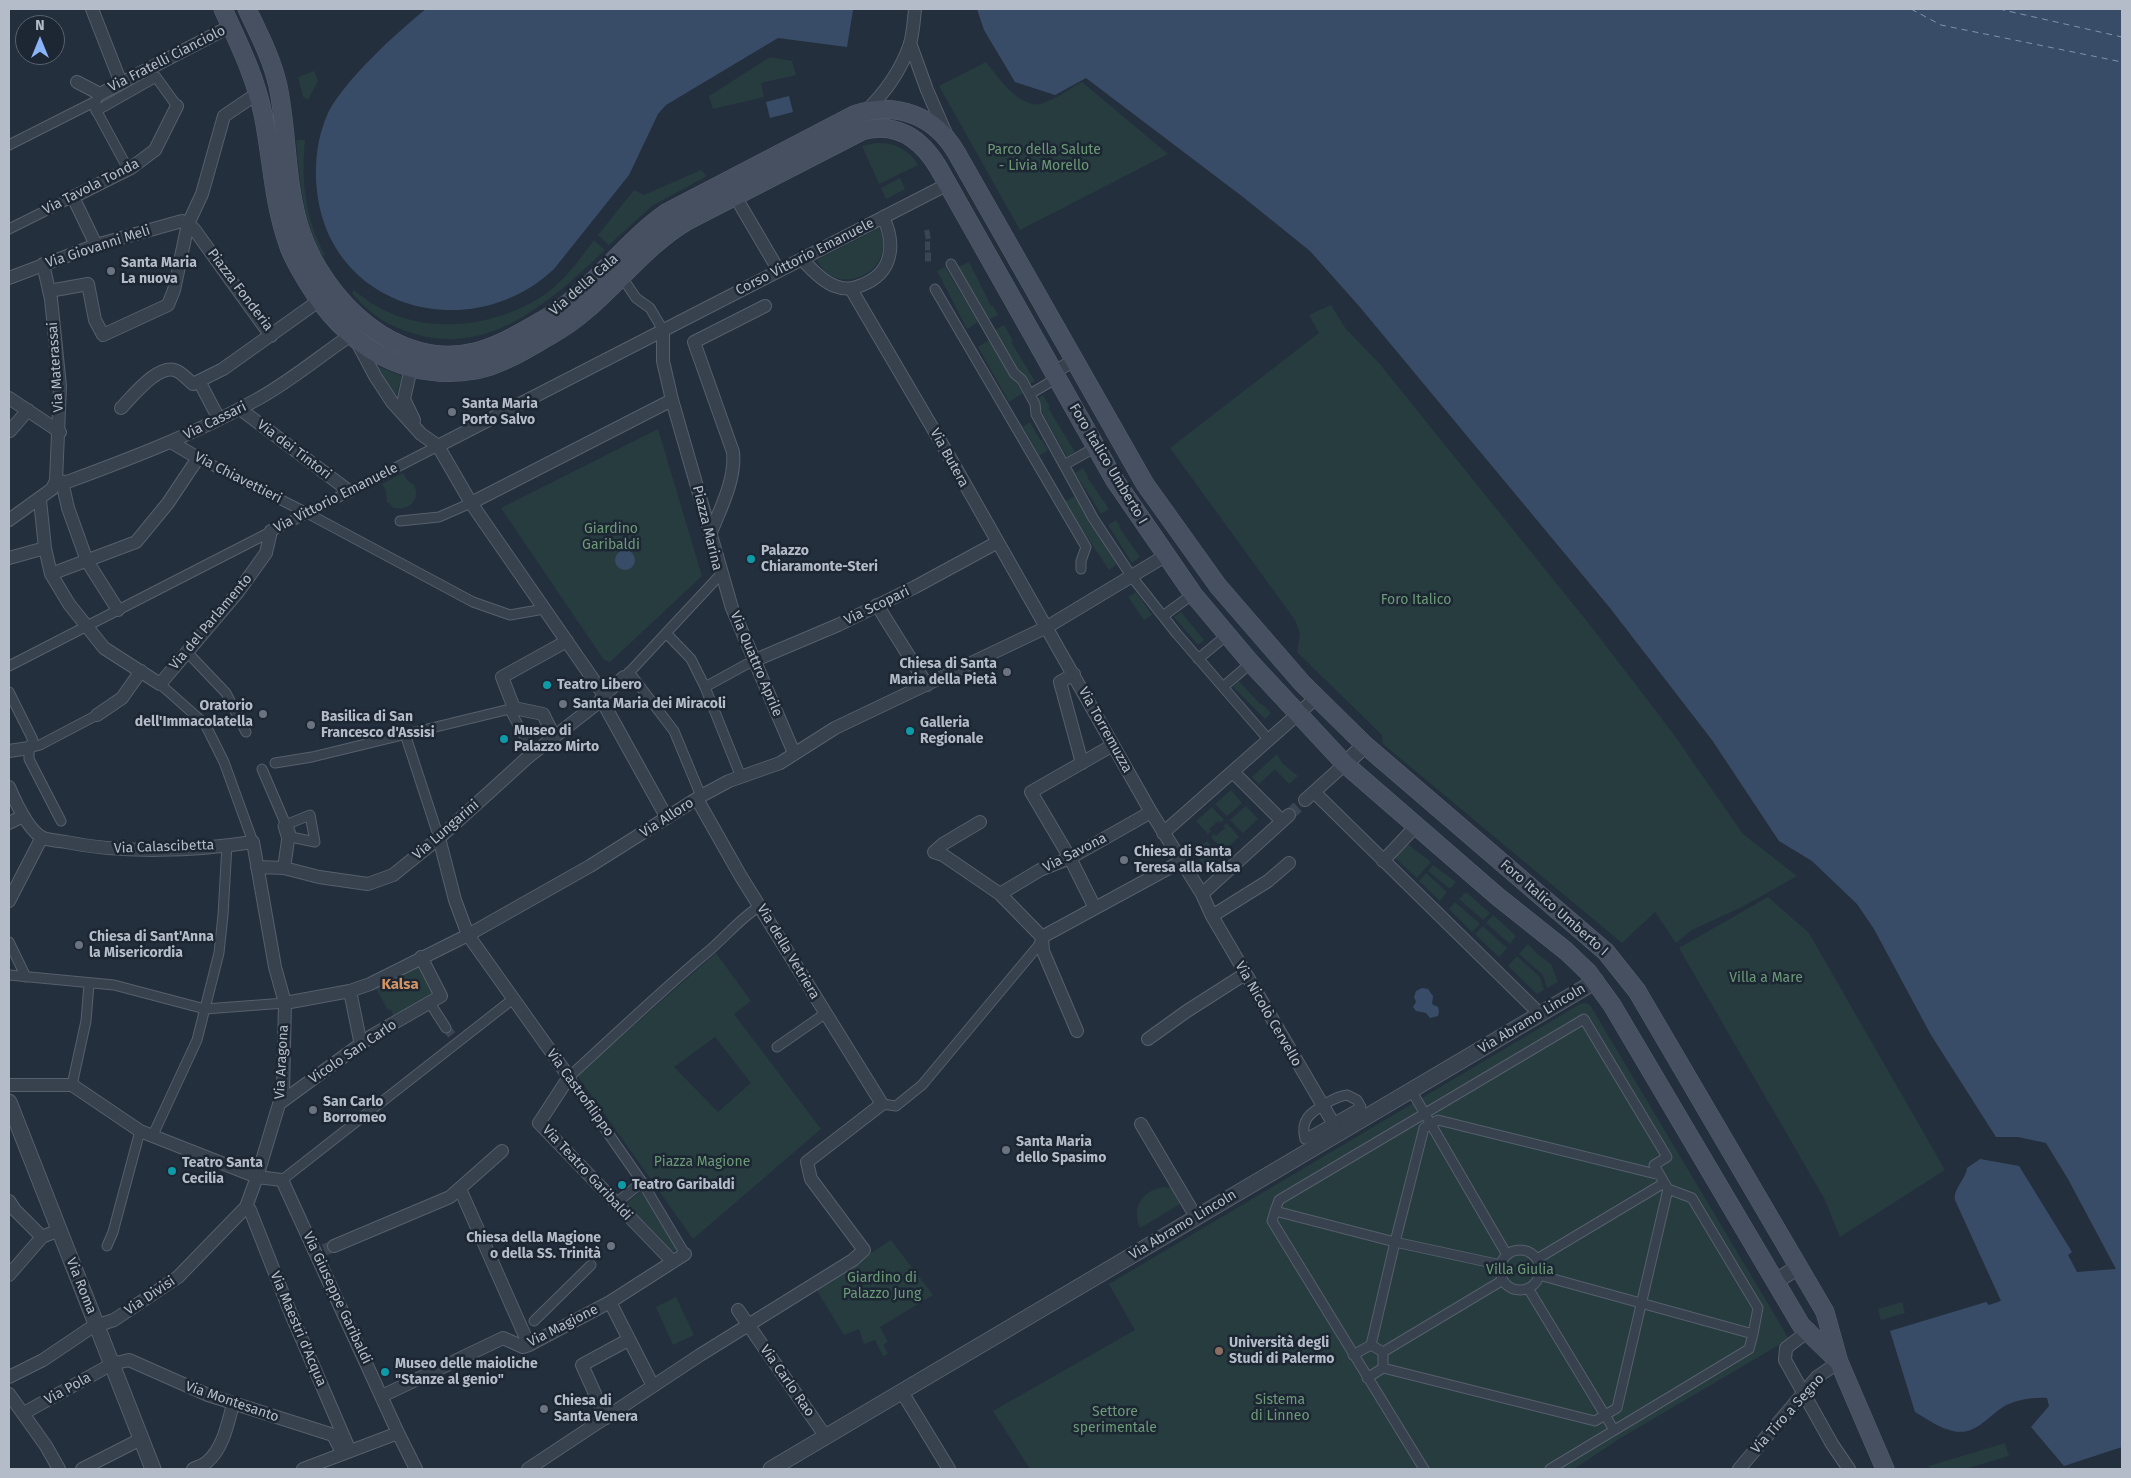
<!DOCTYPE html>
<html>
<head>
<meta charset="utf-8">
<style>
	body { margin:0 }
	#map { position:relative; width:2131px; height:1478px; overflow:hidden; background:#242f3e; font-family:"Fira Sans",sans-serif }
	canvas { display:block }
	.frame { position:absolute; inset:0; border:10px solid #b4bcc9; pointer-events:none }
	.north { position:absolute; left:15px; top:15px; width:50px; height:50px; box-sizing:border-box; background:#1d2633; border:1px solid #59626f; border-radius:50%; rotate:0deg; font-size:14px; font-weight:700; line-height:20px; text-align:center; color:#b4bcc9 }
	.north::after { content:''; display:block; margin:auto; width:18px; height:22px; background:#8ab4f8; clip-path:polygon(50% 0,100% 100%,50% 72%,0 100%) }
</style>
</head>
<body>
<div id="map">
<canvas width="2131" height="1478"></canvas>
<div class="frame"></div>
<div class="north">N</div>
</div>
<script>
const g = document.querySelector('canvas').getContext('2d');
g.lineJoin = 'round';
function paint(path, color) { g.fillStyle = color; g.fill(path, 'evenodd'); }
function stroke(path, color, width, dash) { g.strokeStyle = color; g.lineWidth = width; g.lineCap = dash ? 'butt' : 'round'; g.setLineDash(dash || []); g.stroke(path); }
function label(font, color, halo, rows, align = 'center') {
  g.font = font + ' "Fira Sans",sans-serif'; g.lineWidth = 5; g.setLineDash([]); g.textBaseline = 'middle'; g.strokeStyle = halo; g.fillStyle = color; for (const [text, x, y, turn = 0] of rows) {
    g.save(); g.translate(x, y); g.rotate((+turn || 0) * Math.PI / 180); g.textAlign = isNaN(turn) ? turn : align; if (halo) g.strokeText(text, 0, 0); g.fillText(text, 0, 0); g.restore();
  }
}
paint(new Path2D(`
	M 770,57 L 792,61 L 796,75 L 761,83 L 764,97 L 713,109 L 709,96 Z
	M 986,62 C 997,76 1019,108 1040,104 C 1055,100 1069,89 1082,82 L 1168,154 L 1020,230 L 939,86 Z
	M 314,71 L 318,81 L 308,100 L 303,97 L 298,77 Z
	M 296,140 L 305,140 C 301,180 305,219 325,255 L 323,256 C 302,220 300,180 296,140 Z
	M 876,143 C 893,142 909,149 918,165 L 879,184 L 862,146 Z
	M 701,170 L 707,176 L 652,206 L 609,245 L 598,235 L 634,190 L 644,195 Z
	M 900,178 L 905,189 L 886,199 L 881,188 Z
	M 879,228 C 900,271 836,301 817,260 Z
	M 594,240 L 605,250 C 554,298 492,357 415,334 C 389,327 369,314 352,293 L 354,290 C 364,298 374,306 386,311 C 437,336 508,324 552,289 C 569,275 581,257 594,240 Z
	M 969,262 L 991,306 L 993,306 L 998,315 L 989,320 L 959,267 Z
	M 945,267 L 978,322 L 967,329 L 937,271 Z
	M 1331,305 L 1346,329 L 1379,363 L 1590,625 L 1672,732 L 1743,834 L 1797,876 L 1742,907 L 1692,930 L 1676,943 L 1655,912 L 1622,943 L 1383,744 L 1382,735 L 1297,652 L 1300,634 L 1295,620 L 1170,448 L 1319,333 L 1309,315 Z
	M 1004,325 L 1013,341 L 1011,342 L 1035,381 L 1027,385 L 995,330 Z
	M 989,340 L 1023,393 L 1009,402 L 978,347 Z
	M 377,366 L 402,376 L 395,400 L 376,369 Z
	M 1043,395 L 1050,407 L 1048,408 L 1075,452 L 1067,457 L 1035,400 Z
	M 1030,422 L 1040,440 L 1042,440 L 1048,450 L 1039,456 L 1023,427 Z
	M 658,429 L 702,576 L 610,662 L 604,660 L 501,508 Z
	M 1083,468 L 1088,476 L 1087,477 L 1109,509 L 1101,514 L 1075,473 Z
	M 403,473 L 407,480 L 414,485 C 421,500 409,511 394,508 L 387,502 L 386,491 L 382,484 Z
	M 1075,496 L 1097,534 L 1098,533 L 1117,564 L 1109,570 L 1064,502 Z
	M 1116,520 L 1120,526 L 1119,527 L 1140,557 L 1132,563 L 1108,525 Z
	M 1136,592 L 1152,615 L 1144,620 L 1128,597 Z
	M 1181,612 L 1204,640 L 1198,645 L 1174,617 Z
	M 1239,681 L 1261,705 L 1262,704 L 1271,713 L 1265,719 L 1233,687 Z
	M 1277,754 L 1282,763 L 1298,776 L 1289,784 L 1275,769 L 1259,784 L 1252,777 Z
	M 1231,790 L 1242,803 L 1227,816 L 1215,804 Z
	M 1246,806 L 1258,819 L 1243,833 L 1230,820 Z
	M 1212,807 L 1224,820 L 1220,823 L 1218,821 L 1209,829 L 1211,831 L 1208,834 L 1196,821 Z
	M 1227,823 L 1239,837 L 1224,851 L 1211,837 L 1214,834 L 1216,836 L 1225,828 L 1223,826 Z
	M 1207,841 L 1220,855 L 1205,869 L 1195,852 Z
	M 1406,843 L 1431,862 L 1417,878 L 1393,856 Z
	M 1433,865 L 1456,882 L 1450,889 L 1428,871 Z
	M 1426,873 L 1447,892 L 1440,901 L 1419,881 Z
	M 1466,892 L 1490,913 L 1483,920 L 1459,899 Z
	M 1768,897 L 1809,933 L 1945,1170 L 1840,1237 L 1824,1198 L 1679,948 Z
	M 1455,902 L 1480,924 L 1472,932 L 1449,909 Z
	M 1493,915 L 1516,936 L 1510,944 L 1486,923 Z
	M 1483,926 L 1507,948 L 1499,957 L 1475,934 Z
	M 1528,944 L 1535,951 L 1535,952 L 1551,964 L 1558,982 L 1547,988 L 1543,975 L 1519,954 Z
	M 716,953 L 751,1001 L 734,1014 L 821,1129 L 693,1239 L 577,1075 ZM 715,1037 L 751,1083 L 718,1112 L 674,1067 Z
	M 1517,956 L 1540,977 L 1544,990 L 1537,994 L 1508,966 Z
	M 422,961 L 440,996 L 394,1020 L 391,1009 L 388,1010 L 375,987 Z
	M 1585,1003 L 1590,1005 L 1789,1339 L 1619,1439 L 1574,1469 L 1030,1469 L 993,1411 L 1135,1330 L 1109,1284 L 1580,1004 Z
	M 1163,1187 L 1172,1188 L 1180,1204 L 1140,1228 C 1131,1207 1142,1191 1163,1187 Z
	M 641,1191 L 678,1249 L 670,1253 L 626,1203 Z
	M 891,1240 L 933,1295 L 880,1327 L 888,1342 L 883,1345 L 888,1354 L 883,1356 L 875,1340 L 864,1344 L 859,1329 L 844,1335 L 816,1289 Z
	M 676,1297 L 694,1335 L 673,1345 L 656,1307 Z
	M 1902,1302 L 1905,1313 L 1881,1320 L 1878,1309 Z
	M 2005,1443 L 2009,1456 L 1965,1469 L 1930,1469 L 1929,1466 Z`), '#263c3f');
paint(new Path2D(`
	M 426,9 L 848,9 L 853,10 L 847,47 L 778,38 L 666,105 L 658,114 L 629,175 L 554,269 C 471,347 330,310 317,191 C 314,165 317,137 328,113 C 344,81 397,32 426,9 Z
	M 977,9 L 2122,9 L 2122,1447 L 2064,1466 L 2031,1427 L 2049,1406 L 2047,1398 C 2034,1397 2014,1400 2003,1407 C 1986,1418 1975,1436 1953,1431 C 1939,1428 1927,1419 1915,1412 L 1890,1331 L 1986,1302 L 1989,1305 L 2001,1301 L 1955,1200 C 1953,1189 1966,1179 1967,1168 L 1980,1159 L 2019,1166 L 2072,1252 L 2068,1255 L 2077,1272 L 2116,1269 L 2068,1179 L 2046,1143 L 2018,1137 L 1996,1137 L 1931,1035 L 1874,929 L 1857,904 L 1812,861 L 1779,841 L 1712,740 L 1610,608 L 1359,306 L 1310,251 L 1243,197 L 1086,78 L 1055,95 L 1015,82 L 984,30 Z
	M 789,96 L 793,112 L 770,118 L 766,102 Z
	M615 560a10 10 0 1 1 20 0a10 10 0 1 1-20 0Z
	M 1422,988 L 1428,989 L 1433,996 L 1432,1004 L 1438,1007 L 1439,1011 L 1438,1016 L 1430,1018 L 1426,1013 L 1416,1011 L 1413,1007 L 1416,1002 L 1414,997 L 1416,991 Z`), '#394c67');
stroke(new Path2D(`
	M 1911,9 L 1941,25 L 2122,62
	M 1999,9 L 2122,37`), '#7c92b1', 1, [6, 5]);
stroke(new Path2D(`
	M 925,235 L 930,234
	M 925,246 L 930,246
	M 925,257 L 931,257
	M 446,1028 L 457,1041`), '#3a4453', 9, [9, 4.5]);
stroke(new Path2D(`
	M 1289,815 L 1305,800
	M 324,1250 L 334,1246`), '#3a4453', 12, [12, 6]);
const pedestrian = new Path2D(`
	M 95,108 L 128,169
	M 96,111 L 156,77 L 177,106
	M 9,145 L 96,101 L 100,94
	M 9,229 L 73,197
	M 951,264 L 1014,373 L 1022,380 L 1035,404 L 1036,414 L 1064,465 L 1093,518 L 1132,577 L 1177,634 L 1268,739
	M 622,277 L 636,298 L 650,308 L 663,330
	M 935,289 L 1086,547 L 1081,561 L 1081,569
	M 1030,394 L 1057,378
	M 198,458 L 307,513 L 473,602 L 510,615 L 544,609
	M 1064,465 L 1096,447
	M 400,521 L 439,517 L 471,503
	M 1163,616 L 1193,594
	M 666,633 L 691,659 L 705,687 L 741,777
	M 187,652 L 226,693 L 246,732
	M 1198,659 L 1227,635
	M 9,666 L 438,446
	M 629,672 L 674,731 L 701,796
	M 626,676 L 721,574
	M 160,684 L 205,724 L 224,762 L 253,842
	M 705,687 L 747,664
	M 1223,687 L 1251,663
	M 9,692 L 33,740 L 29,748 L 29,759 L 61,821
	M 511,712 L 531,749
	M 405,734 L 439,838
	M 29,748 L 40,745 L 97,715
	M 275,763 L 312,757 L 514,708
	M 262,769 L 286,825
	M 310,815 L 315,842 L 286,836 L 283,826 Z
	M 9,942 L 26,977
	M 9,975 L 114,985 L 205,1009 L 285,1003
	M 430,1003 L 446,1028
	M 777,1047 L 826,1013
	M 72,1085 L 86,1021 L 89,984
	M 1411,1090 L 1507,1255
	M 1347,1095 L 1357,1100 L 1361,1107 L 1305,1139 C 1300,1120 1310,1113 1325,1104 C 1332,1100 1338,1096 1347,1095 Z
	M 882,1104 L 896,1106 L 922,1085 L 1038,946 L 1042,937
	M 152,1137 L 197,1040 L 219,953 L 223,915 L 227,845
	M 282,1180 L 513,999
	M 615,1204 L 642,1182
	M 1275,1211 L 1272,1221 L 1424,1469
	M 107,1246 L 113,1232 L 140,1131
	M1500 1270a20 20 0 1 1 40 0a20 20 0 1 1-40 0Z
	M 685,1254 L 642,1182 L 569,1077 C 616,1034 662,990 711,949 C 728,934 742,917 760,906
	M 1537,1259 L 1664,1183
	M 1501,1265 L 1395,1242 L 1275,1211 L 1279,1200 L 1584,1019 L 1667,1157 L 1654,1165 L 1668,1189 L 1692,1198 L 1758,1308 L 1753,1334
	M 1539,1275 L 1753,1334 L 1749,1349 L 1550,1469
	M 1528,1288 L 1614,1430
	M 534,1321 L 591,1265
	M 1371,1345 L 1395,1242 L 1424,1128 L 1438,1120 L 1660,1175
	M 1383,1352 L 1503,1280
	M 1353,1355 L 1371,1345 L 1383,1352 L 1383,1368 L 1367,1378
	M 1383,1368 L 1595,1421 L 1617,1408 L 1668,1189`);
const minor = new Path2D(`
	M 92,9 L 121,83
	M 910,43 L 927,90 L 947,136
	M 77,82 L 100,94 L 231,26
	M 865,112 C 885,93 901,70 910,44 C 913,33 914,20 915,9
	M 735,196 L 779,271
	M 96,245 L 73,197 L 131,168 L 155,150 L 177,106
	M 802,259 C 810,268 823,282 835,286 C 845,290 852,289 862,285 C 893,273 896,244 883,217
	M 9,278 L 96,245 L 182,221 L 194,229 L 271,336
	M 851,289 L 949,456 L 1151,812 L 1202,894 L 1212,916 L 1339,1133
	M 49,291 L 88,284 L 95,320 L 103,335 L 168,305 L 174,290 L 188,224 L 202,194 L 224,116 L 258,93
	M 663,330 L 663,361 L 672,400 L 732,608 L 794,753
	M 356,340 L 375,376 L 392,402 L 421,434 L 438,446 L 471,503 L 604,695
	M 411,368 L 404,399 L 414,420
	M 1054,372 L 1075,360
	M 199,381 L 219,419
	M 9,398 L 60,432
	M 121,408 C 132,397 159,362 177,371 C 183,374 188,380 193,384 L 223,369 L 320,300
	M 240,409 L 349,491
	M 10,431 L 28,410
	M 438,446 L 948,184
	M 56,481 L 67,482 C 132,458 195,434 256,400 C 288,383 320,356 351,335
	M 56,481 L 63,486 L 68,508 L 87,561 L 118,610
	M 40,500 L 45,548 L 51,574 L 69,604 L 104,648 L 160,684 L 238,592 L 266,553 L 271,531
	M 471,503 L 672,400
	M 9,520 L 52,489 L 56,481 L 60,386 L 51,299 L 43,264
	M 710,535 C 720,509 736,480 733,452 L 694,342 L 765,306
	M 9,558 L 45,548
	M 51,574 L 136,542 L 168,503 L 198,458 L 171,442
	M 877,605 L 927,685
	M 753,661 L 838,625 L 915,587 L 996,543
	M 1074,674 L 1060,682 L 1082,763
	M 601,699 L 667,818
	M 97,715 L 122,698 L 141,671
	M 554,736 L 543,714 L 514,708 L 502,677 L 567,641
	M 9,751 L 29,748
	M 1233,772 L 1282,821
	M 9,787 C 15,801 29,831 43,838 C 49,840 59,841 66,842 C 124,854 194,851 253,842 L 275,967 L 285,1003 L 283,1091 L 257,1177 L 246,1207 L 178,1277 L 114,1320 L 92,1327 L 43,1360 L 9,1377
	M 1314,792 L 1540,1014
	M 1305,800 L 1345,764
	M 980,822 L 943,844 L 934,852 L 943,855 L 1000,894 L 1042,937
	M 9,823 L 23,816
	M 1163,833 L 1316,698
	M 439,838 L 455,900 L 468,935 L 569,1077 L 539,1123 L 673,1262
	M 1383,861 L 1416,826
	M 257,867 L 284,868 L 319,877 L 368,884 L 393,875 L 439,838 L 527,758 L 599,702 L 604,695 L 624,677
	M 284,868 L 289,833 L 286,825
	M 1000,894 L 1040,870 L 1070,858 L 1151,812
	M 1202,894 L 1289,815
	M 9,901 L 42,837
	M 1095,908 L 1070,858 L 1031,792 L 1113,745
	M 1212,916 L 1268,881 L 1289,863
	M 1042,937 L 1180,862
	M 1042,937 L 1043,951 L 1077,1031
	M 350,991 L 361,1045
	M 285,1003 L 350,991 L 370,984 L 468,935 L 590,866 L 701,796 L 729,781 L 780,763 L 835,728 L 1047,627 L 1165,556
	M 1148,1039 L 1187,1011 L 1245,974
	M 9,1085 L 72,1085 L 140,1131 L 257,1177 L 282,1180 L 398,1433 L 416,1469
	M 280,1103 L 373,1035 L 441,996 L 421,957
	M 1141,1124 L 1196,1217
	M 460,1189 L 529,1345
	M 9,1201 L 15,1210 L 42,1237
	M 246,1207 L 250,1210 L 291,1314 L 350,1451
	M 334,1246 L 450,1197 L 502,1151
	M 9,1275 L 42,1237 L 59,1230
	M 610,1302 L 653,1386
	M 738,1310 L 826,1437
	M 1807,1332 L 1786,1348 L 1785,1360 L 1832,1444 L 1849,1469
	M 902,1392 L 949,1469
	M 9,1394 L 46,1446 L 59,1469
	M 382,1396 L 503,1338 L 523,1347 L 529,1345 L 610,1302 L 685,1254
	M 24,1413 L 112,1364 L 129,1360 L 208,1395 L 333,1435 L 343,1454
	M 606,1418 L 582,1365 L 628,1340
	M 82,1469 L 141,1439
	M 193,1469 C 197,1467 204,1465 207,1462 C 223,1449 228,1423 233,1404
	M 303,1469 L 398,1433
	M 528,1469 L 700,1355 L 853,1260 L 864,1250 L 811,1179 L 807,1162 L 882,1104 L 740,875 L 697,799
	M 1739,1469 L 1817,1377 L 1839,1362`);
const tertiary = new Path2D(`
	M 1345,764 L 1365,745
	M 9,1102 L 153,1469
	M 1775,1282 L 1798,1267
	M 771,1469 L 1596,981`);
const secondary = new Path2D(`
	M 223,9 C 239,44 255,76 263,114 C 272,158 273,202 288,244 C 294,262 305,278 315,294 C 353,349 407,382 476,370 C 502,365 528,348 551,335 C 604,306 636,251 687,221 L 862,131 C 896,121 921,139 938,167 L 1114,479 L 1193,594 L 1251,663 L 1345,764 L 1497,896 L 1566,951 L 1588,972 L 1612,1005 L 1801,1325 L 1839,1362
	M 247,9 C 259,34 272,59 278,86 C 288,134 285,185 301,232 C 325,301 396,371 475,352 C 499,346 522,332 543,320 C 590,294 622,244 666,213 L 856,114 C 897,102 934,115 956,152 L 1145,484 L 1218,586 L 1302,683 L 1365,745 L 1606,952 L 1637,991 L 1825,1312 L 1839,1362 L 1885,1469`);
stroke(pedestrian, '#565f6c', 11);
stroke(minor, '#565f6c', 14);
stroke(tertiary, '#565f6c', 17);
stroke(secondary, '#565f6c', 19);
stroke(pedestrian, '#38414e', 9);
stroke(minor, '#38414e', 12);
stroke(tertiary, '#38414e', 15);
stroke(secondary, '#465061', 18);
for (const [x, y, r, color] of [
	[111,271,5,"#6b7280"],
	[452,412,5,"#6b7280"],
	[751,559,5,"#0f9aa8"],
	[1007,672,5,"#6b7280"],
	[547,685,5,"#0f9aa8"],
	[563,704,5,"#6b7280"],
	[263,714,5,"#6b7280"],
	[311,725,5,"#6b7280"],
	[910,731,5,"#0f9aa8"],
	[504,739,5,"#0f9aa8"],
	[1124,860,5,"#6b7280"],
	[79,945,5,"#6b7280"],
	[313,1110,5,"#6b7280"],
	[1006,1150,5,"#6b7280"],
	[172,1171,5,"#0f9aa8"],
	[622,1185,5,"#0f9aa8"],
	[611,1246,5,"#6b7280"],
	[1219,1351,5,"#8d6e63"],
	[385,1372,5,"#0f9aa8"],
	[544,1409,5,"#6b7280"]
]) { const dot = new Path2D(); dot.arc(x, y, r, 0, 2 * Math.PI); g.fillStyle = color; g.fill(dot); stroke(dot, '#1d2633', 2); }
label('14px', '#b4bcc9', '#1d2633', [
	["Via Fratelli Cianciolo",167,59,-27],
	["Via Tavola Tonda",91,187,-27],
	["Via Giovanni Meli",98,247,-18],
	["Corso Vittorio Emanuele",805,257,-27],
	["Via della Cala",584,285,-41],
	["Piazza Fonderia",240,290,53],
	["Via Materassai",56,367,-94],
	["Via Cassari",215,421,-26],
	["Via dei Tintori",294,450,37],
	["Via Butera",949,458,61],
	["Foro Italico Umberto I",1108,464,59],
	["Via Chiavettieri",238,478,27],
	["Via Vittorio Emanuele",336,498,-27],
	["Piazza Marina",707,528,76],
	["Via Scopari",877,606,-26],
	["Via del Parlamento",211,622,-50],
	["Via Quattro Aprile",756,664,67],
	["Via Torremuzza",1105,730,61],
	["Via Alloro",667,818,-33],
	["Via Lungarini",446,830,-41],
	["Via Calascibetta",164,847,-2],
	["Via Savona",1075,853,-27],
	["Foro Italico Umberto I",1554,908,41],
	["Via della Vetriera",788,952,59],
	["Via Nicolò Cervello",1268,1014,60],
	["Via Abramo Lincoln",1532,1019,-31],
	["Vicolo San Carlo",353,1052,-34],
	["Via Aragona",282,1062,-87],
	["Via Castrofilippo",580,1093,54],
	["Via Teatro Garibaldi",587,1173,47],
	["Via Abramo Lincoln",1183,1225,-31],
	["Via Roma",81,1286,68],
	["Via Divisi",150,1296,-34],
	["Via Giuseppe Garibaldi",337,1298,65],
	["Via Magione",563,1326,-27],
	["Via Maestri d'Acqua",298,1329,67],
	["Via Carlo Rao",787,1381,55],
	["Via Pola",68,1389,-29],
	["Via Montesanto",232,1402,19],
	["Via Tiro a Segno",1788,1414,-48]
]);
label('14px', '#6b9a76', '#1d2633', [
	["Parco della Salute",1044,150],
	["- Livia Morello",1044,166],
	["Giardino",611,529],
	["Garibaldi",611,545],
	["Foro Italico",1416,600],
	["Villa a Mare",1766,978],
	["Piazza Magione",702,1162],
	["Villa Giulia",1520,1270],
	["Giardino di",882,1278],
	["Palazzo Jung",882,1294],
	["Sistema",1280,1400],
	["di Linneo",1280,1416],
	["Settore",1115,1412],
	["sperimentale",1115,1428]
]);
label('bold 14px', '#b4bcc9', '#1d2633', [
	["Santa Maria",121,263],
	["La nuova",121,279],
	["Santa Maria",462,404],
	["Porto Salvo",462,420],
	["Palazzo",761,551],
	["Chiaramonte-Steri",761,567],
	["Chiesa di Santa",997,664,"right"],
	["Maria della Pietà",997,680,"right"],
	["Teatro Libero",557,685],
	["Santa Maria dei Miracoli",573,704],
	["Oratorio",253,706,"right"],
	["dell'Immacolatella",253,722,"right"],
	["Basilica di San",321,717],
	["Francesco d'Assisi",321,733],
	["Galleria",920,723],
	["Regionale",920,739],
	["Museo di",514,731],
	["Palazzo Mirto",514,747],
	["Chiesa di Santa",1134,852],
	["Teresa alla Kalsa",1134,868],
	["Chiesa di Sant'Anna",89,937],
	["la Misericordia",89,953],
	["San Carlo",323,1102],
	["Borromeo",323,1118],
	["Santa Maria",1016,1142],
	["dello Spasimo",1016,1158],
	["Teatro Santa",182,1163],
	["Cecilia",182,1179],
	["Teatro Garibaldi",632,1185],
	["Chiesa della Magione",601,1238,"right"],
	["o della SS. Trinità",601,1254,"right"],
	["Università degli",1229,1343],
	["Studi di Palermo",1229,1359],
	["Museo delle maioliche",395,1364],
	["\"Stanze al genio\"",395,1380],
	["Chiesa di",554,1401],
	["Santa Venera",554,1417]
], 'left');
label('bold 15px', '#d59563', '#1d2633', [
	["Kalsa",400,985]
]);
</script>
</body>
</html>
